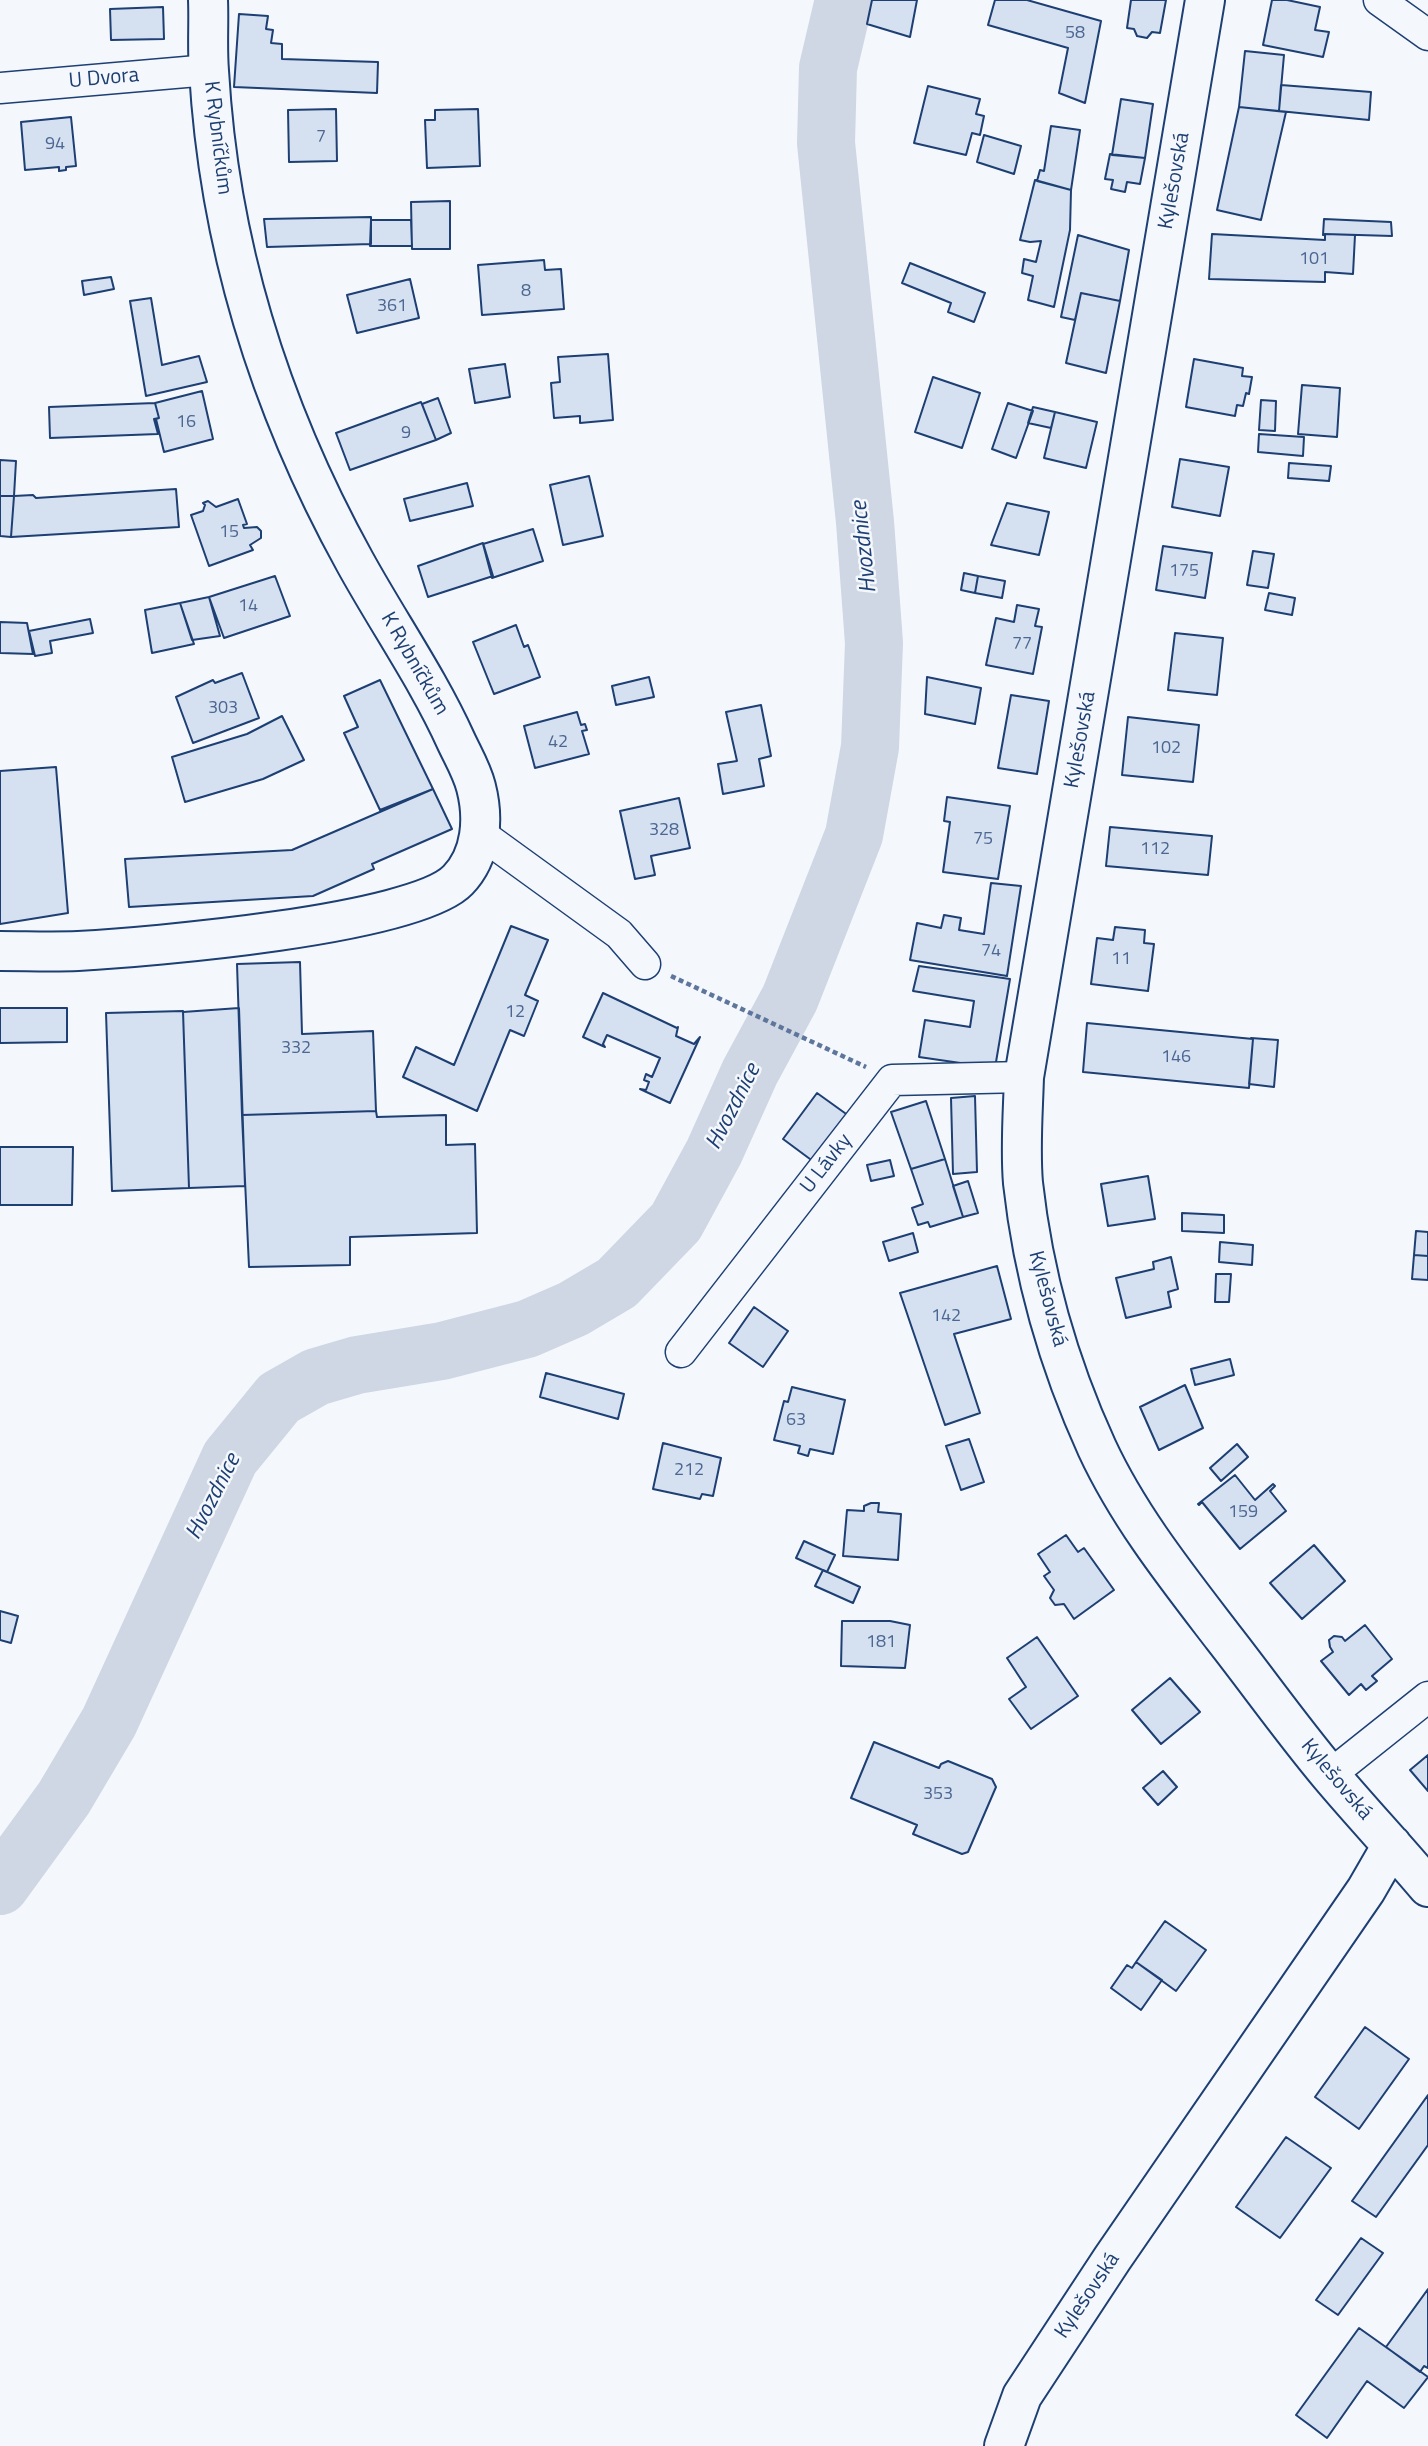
<!DOCTYPE html>
<html>
<head>
<meta charset="utf-8">
<style>
	body { margin:0 }
	canvas { display:block; background:#f4f7fb }
</style>
</head>
<body>
<canvas width="1428" height="2446"></canvas>
<script>
const g = document.querySelector('canvas').getContext('2d');
g.lineJoin = 'round';
function stroke(path, color, width, dash) { g.strokeStyle = color; g.lineWidth = width; g.lineCap = dash ? 'butt' : 'round'; g.setLineDash(dash || []); g.stroke(path); }
function paint(path, color) { g.fillStyle = color; g.fill(path, 'evenodd'); }
function label(font, color, halo, rows, align = 'center') {
  g.font = font + ' "Titillium Web",sans-serif'; g.lineWidth = 5; g.setLineDash([]); g.textBaseline = 'middle'; g.strokeStyle = halo; g.fillStyle = color; for (const [text, x, y, turn = 0] of rows) {
    g.save(); g.translate(x, y); g.rotate((+turn || 0) * Math.PI / 180); g.textAlign = isNaN(turn) ? turn : align; if (halo) g.strokeText(text, 0, 0); g.fillText(text, 0, 0); g.restore();
  }
}
stroke(new Path2D(`
	M 0,1886 L 64,1798 L 109,1722 L 230,1458 L 279,1398 L 316,1377 L 357,1365 L 442,1351 L 527,1329 L 573,1309 L 617,1283 L 676,1222 L 714,1152 L 750,1072 L 790,998 L 854,835 L 870,747 L 874,643 L 865,522 L 826,143 L 828,68 L 844,0`), '#cfd7e4', 58);
const building = new Path2D(`
	M 872,0 L 917,0 L 910,37 L 867,24 Z
	M 995,0 L 1027,0 L 1101,21 L 1085,103 L 1059,93 L 1068,48 L 988,25 Z
	M 1131,0 L 1166,0 L 1160,33 L 1152,32 L 1147,38 L 1137,36 L 1134,29 L 1127,28 Z
	M 1272,0 L 1287,0 L 1320,7 L 1315,30 L 1329,32 L 1323,57 L 1263,45 Z
	M 163,7 L 164,39 L 111,40 L 110,9 Z
	M 239,14 L 268,16 L 266,29 L 273,30 L 271,43 L 282,44 L 282,59 L 378,62 L 377,93 L 234,87 Z
	M 1245,51 L 1284,55 L 1279,111 L 1239,107 Z
	M 1281,85 L 1371,92 L 1369,120 L 1279,111 Z
	M 928,86 L 980,99 L 976,114 L 984,116 L 980,135 L 972,133 L 966,155 L 914,143 Z
	M 1121,99 L 1153,104 L 1145,158 L 1112,155 Z
	M 1239,107 L 1286,112 L 1261,220 L 1217,210 Z
	M 336,109 L 337,161 L 289,162 L 288,110 Z
	M 478,109 L 480,166 L 427,168 L 425,120 L 435,120 L 435,110 Z
	M 71,117 L 76,166 L 66,167 L 66,170 L 59,171 L 59,167 L 25,170 L 21,122 Z
	M 1051,126 L 1080,130 L 1071,190 L 1037,181 L 1040,170 L 1044,171 Z
	M 984,135 L 1021,146 L 1014,174 L 977,162 Z
	M 1110,154 L 1145,158 L 1140,184 L 1127,182 L 1125,192 L 1111,189 L 1113,180 L 1105,179 Z
	M 1035,180 L 1071,190 L 1070,230 L 1054,307 L 1028,300 L 1033,276 L 1022,273 L 1024,259 L 1036,262 L 1041,241 L 1030,242 L 1020,240 Z
	M 450,201 L 450,249 L 412,249 L 411,202 Z
	M 371,217 L 371,244 L 267,247 L 264,219 Z
	M 1324,219 L 1391,222 L 1392,236 L 1325,234 L 1323,235 Z
	M 371,220 L 411,220 L 412,246 L 370,246 Z
	M 1212,234 L 1325,240 L 1325,234 L 1355,235 L 1353,274 L 1325,272 L 1325,282 L 1209,279 Z
	M 1078,235 L 1129,250 L 1120,301 L 1081,293 L 1075,320 L 1061,317 Z
	M 544,260 L 545,270 L 561,269 L 564,309 L 482,315 L 478,265 Z
	M 910,263 L 985,293 L 974,322 L 948,312 L 951,303 L 902,283 Z
	M 111,277 L 114,289 L 84,295 L 82,281 Z
	M 410,279 L 419,318 L 357,333 L 347,295 Z
	M 1081,293 L 1120,301 L 1106,373 L 1066,363 Z
	M 151,298 L 162,365 L 199,356 L 207,382 L 146,396 L 130,301 Z
	M 608,354 L 613,420 L 580,423 L 580,416 L 554,418 L 551,383 L 560,382 L 558,357 Z
	M 1194,359 L 1243,368 L 1242,376 L 1252,377 L 1249,394 L 1246,393 L 1243,406 L 1237,405 L 1235,416 L 1186,407 Z
	M 505,364 L 510,397 L 475,403 L 469,369 Z
	M 933,377 L 980,393 L 962,448 L 915,432 Z
	M 1302,385 L 1340,388 L 1337,437 L 1298,434 Z
	M 202,391 L 213,439 L 164,452 L 156,419 L 159,418 L 155,403 Z
	M 438,398 L 451,433 L 436,440 L 422,404 Z
	M 1261,400 L 1276,401 L 1275,431 L 1259,430 Z
	M 421,402 L 436,440 L 350,470 L 336,433 Z
	M 155,403 L 159,418 L 154,419 L 158,434 L 50,438 L 49,407 Z
	M 1008,403 L 1033,411 L 1016,458 L 992,449 Z
	M 1033,407 L 1055,412 L 1051,428 L 1028,423 Z
	M 1055,412 L 1097,422 L 1086,468 L 1044,458 Z
	M 1259,434 L 1304,437 L 1303,456 L 1258,452 Z
	M 1180,459 L 1229,467 L 1220,516 L 1172,507 Z
	M 0,460 L 16,461 L 14,496 L 0,496 Z
	M 1289,463 L 1331,466 L 1329,481 L 1288,478 Z
	M 589,476 L 603,536 L 563,545 L 550,485 Z
	M 467,483 L 473,506 L 410,521 L 404,499 Z
	M 176,489 L 179,527 L 11,537 L 14,496 L 33,495 L 36,498 Z
	M 0,496 L 14,496 L 11,537 L 0,536 Z
	M 238,499 L 247,524 L 243,525 L 244,528 L 257,527 L 261,531 L 261,538 L 250,545 L 253,550 L 209,566 L 191,515 L 203,511 L 205,505 L 203,503 L 208,501 L 216,507 Z
	M 1007,503 L 1049,512 L 1039,555 L 991,545 Z
	M 533,529 L 543,561 L 492,578 L 483,544 Z
	M 483,543 L 493,576 L 428,597 L 418,566 Z
	M 1163,546 L 1212,553 L 1205,598 L 1156,590 Z
	M 1253,551 L 1274,554 L 1268,588 L 1247,585 Z
	M 964,573 L 978,576 L 975,593 L 961,590 Z
	M 275,576 L 290,616 L 224,638 L 209,597 Z
	M 978,576 L 1005,581 L 1002,598 L 975,593 Z
	M 1269,593 L 1295,598 L 1292,615 L 1265,610 Z
	M 209,597 L 220,636 L 192,640 L 180,603 Z
	M 180,603 L 194,644 L 152,653 L 145,610 Z
	M 1017,605 L 1039,609 L 1035,626 L 1042,627 L 1033,674 L 986,665 L 996,618 L 1014,622 Z
	M 90,619 L 93,633 L 50,641 L 52,653 L 35,656 L 29,631 Z
	M 0,622 L 27,623 L 33,654 L 0,653 Z
	M 516,625 L 524,647 L 528,645 L 540,677 L 494,694 L 473,642 Z
	M 1175,633 L 1223,638 L 1217,695 L 1168,690 Z
	M 242,673 L 259,718 L 193,743 L 176,697 L 213,680 L 215,683 Z
	M 649,677 L 654,697 L 616,705 L 612,686 Z
	M 927,677 L 981,688 L 975,724 L 925,714 Z
	M 380,680 L 433,789 L 380,810 L 344,733 L 358,727 L 344,696 Z
	M 1011,695 L 1049,701 L 1037,774 L 998,768 Z
	M 761,705 L 771,756 L 759,759 L 764,786 L 723,794 L 718,764 L 737,761 L 726,712 Z
	M 577,712 L 581,725 L 585,724 L 587,730 L 582,731 L 589,754 L 535,768 L 524,726 Z
	M 282,716 L 304,760 L 263,779 L 185,802 L 172,757 L 247,734 Z
	M 1128,717 L 1199,725 L 1193,782 L 1122,775 Z
	M 56,767 L 68,913 L 0,924 L 0,771 Z
	M 433,789 L 452,829 L 372,864 L 374,869 L 313,896 L 129,907 L 125,859 L 292,850 Z
	M 947,797 L 1010,806 L 998,879 L 943,872 L 950,822 L 944,821 Z
	M 679,798 L 690,848 L 651,856 L 655,875 L 635,879 L 620,811 Z
	M 1110,827 L 1212,836 L 1208,875 L 1106,866 Z
	M 991,883 L 1021,886 L 1007,976 L 910,960 L 917,923 L 941,928 L 944,915 L 961,918 L 959,930 L 984,934 Z
	M 511,926 L 548,940 L 525,995 L 538,1001 L 524,1036 L 510,1030 L 477,1111 L 403,1077 L 416,1047 L 454,1065 Z
	M 1115,927 L 1145,930 L 1144,943 L 1154,944 L 1148,991 L 1091,984 L 1097,938 L 1113,940 Z
	M 300,962 L 302,1034 L 373,1031 L 376,1111 L 242,1115 L 237,964 Z
	M 919,966 L 1010,979 L 995,1068 L 919,1057 L 925,1020 L 970,1027 L 974,1001 L 913,991 Z
	M 603,993 L 677,1028 L 678,1027 L 676,1036 L 694,1044 L 700,1037 L 670,1103 L 640,1089 L 646,1090 L 649,1082 L 644,1080 L 646,1074 L 652,1077 L 660,1058 L 607,1035 L 603,1044 L 605,1047 L 583,1037 Z
	M 0,1008 L 67,1008 L 67,1042 L 0,1043 Z
	M 239,1008 L 245,1186 L 189,1188 L 183,1012 Z
	M 183,1011 L 189,1188 L 112,1191 L 106,1013 Z
	M 1087,1023 L 1253,1039 L 1249,1088 L 1083,1072 Z
	M 1251,1038 L 1278,1040 L 1274,1087 L 1249,1084 L 1253,1039 Z
	M 817,1093 L 849,1116 L 814,1162 L 783,1139 Z
	M 975,1096 L 977,1172 L 953,1174 L 951,1098 Z
	M 926,1101 L 945,1159 L 911,1169 L 891,1112 Z
	M 376,1111 L 377,1117 L 446,1115 L 446,1145 L 475,1144 L 477,1233 L 350,1237 L 350,1265 L 249,1267 L 242,1115 Z
	M 0,1147 L 73,1147 L 72,1205 L 0,1205 Z
	M 945,1159 L 963,1217 L 930,1227 L 928,1222 L 918,1225 L 912,1208 L 923,1204 L 911,1169 Z
	M 890,1160 L 894,1176 L 871,1181 L 867,1165 Z
	M 1148,1176 L 1155,1219 L 1108,1226 L 1101,1184 Z
	M 968,1181 L 978,1213 L 963,1217 L 953,1186 Z
	M 1182,1213 L 1224,1215 L 1224,1233 L 1182,1231 Z
	M 1416,1231 L 1428,1232 L 1428,1256 L 1414,1255 Z
	M 913,1233 L 918,1252 L 889,1261 L 883,1242 Z
	M 1220,1242 L 1253,1245 L 1252,1265 L 1219,1262 Z
	M 1414,1255 L 1428,1256 L 1428,1280 L 1412,1279 Z
	M 1171,1257 L 1178,1289 L 1168,1292 L 1171,1307 L 1126,1318 L 1116,1278 L 1154,1269 L 1153,1262 Z
	M 997,1266 L 1011,1319 L 954,1334 L 980,1413 L 945,1425 L 900,1293 Z
	M 1216,1274 L 1231,1274 L 1229,1302 L 1215,1302 Z
	M 754,1307 L 788,1331 L 763,1367 L 729,1343 Z
	M 1230,1359 L 1234,1375 L 1195,1385 L 1191,1369 Z
	M 546,1373 L 624,1394 L 618,1419 L 540,1397 Z
	M 1185,1385 L 1203,1428 L 1159,1450 L 1140,1407 Z
	M 792,1387 L 845,1400 L 833,1454 L 810,1449 L 808,1456 L 798,1453 L 800,1446 L 774,1440 L 784,1401 L 788,1402 Z
	M 969,1439 L 984,1482 L 961,1490 L 946,1446 Z
	M 663,1443 L 721,1458 L 713,1496 L 702,1494 L 700,1499 L 653,1489 Z
	M 1237,1444 L 1248,1457 L 1221,1481 L 1210,1468 Z
	M 1235,1475 L 1255,1500 L 1273,1484 L 1275,1486 L 1270,1491 L 1286,1511 L 1240,1549 L 1202,1502 L 1199,1505 L 1198,1504 Z
	M 871,1503 L 879,1503 L 878,1512 L 901,1514 L 898,1560 L 843,1556 L 847,1510 L 864,1511 L 864,1506 Z
	M 1066,1535 L 1078,1552 L 1084,1548 L 1114,1590 L 1074,1619 L 1064,1604 L 1055,1605 L 1050,1598 L 1054,1590 L 1044,1576 L 1050,1572 L 1038,1554 Z
	M 804,1541 L 835,1555 L 827,1572 L 796,1558 Z
	M 1314,1545 L 1345,1581 L 1302,1619 L 1270,1583 Z
	M 823,1570 L 860,1587 L 853,1603 L 815,1586 Z
	M 0,1611 L 18,1616 L 11,1643 L 0,1640 Z
	M 842,1621 L 890,1621 L 910,1625 L 905,1668 L 841,1666 Z
	M 1365,1625 L 1392,1659 L 1372,1676 L 1377,1681 L 1366,1690 L 1361,1684 L 1349,1695 L 1321,1661 L 1333,1652 L 1330,1647 L 1329,1640 L 1334,1636 L 1342,1637 L 1345,1641 Z
	M 1037,1637 L 1078,1696 L 1031,1729 L 1009,1699 L 1026,1687 L 1007,1658 Z
	M 1170,1678 L 1200,1712 L 1161,1744 L 1132,1710 Z
	M 874,1742 L 939,1768 L 941,1764 L 948,1761 L 992,1779 L 996,1787 L 968,1852 L 962,1854 L 913,1834 L 917,1825 L 851,1798 Z
	M 1428,1755 L 1428,1791 L 1410,1770 Z
	M 1163,1771 L 1177,1787 L 1158,1805 L 1143,1788 Z
	M 1165,1921 L 1206,1950 L 1176,1991 L 1136,1962 Z
	M 1136,1962 L 1162,1980 L 1141,2010 L 1111,1988 L 1127,1965 L 1132,1968 Z
	M 1365,2027 L 1409,2059 L 1359,2129 L 1315,2097 Z
	M 1428,2095 L 1428,2145 L 1376,2217 L 1352,2201 Z
	M 1286,2137 L 1331,2168 L 1280,2238 L 1236,2207 Z
	M 1361,2238 L 1383,2253 L 1338,2315 L 1316,2300 Z
	M 1428,2289 L 1428,2368 L 1424,2366 L 1420,2372 L 1386,2347 Z
	M 1359,2328 L 1428,2377 L 1404,2408 L 1367,2381 L 1327,2438 L 1296,2415 Z`);
paint(building, '#d5e0f0');
stroke(building, '#1d3f73', 2);
const street = new Path2D(`
	M 1379,0 L 1428,35
	M 0,88 L 209,70
	M 481,834 L 619,934 L 645,964
	M 681,1352 L 892,1080 L 1024,1077
	M 1330,1775 L 1428,1697`);
const secondary = new Path2D(`
	M 1205,0 L 1024,1077 C 1023,1112 1020,1148 1023,1183 C 1033,1273 1059,1365 1097,1448 C 1129,1517 1177,1577 1223,1637 C 1259,1683 1293,1731 1330,1775 C 1362,1813 1396,1849 1428,1887
	M 0,951 C 26,951 52,952 78,951 C 148,947 415,925 458,880 C 482,855 484,818 476,787 C 472,771 463,756 456,741 C 428,679 388,622 355,562 C 271,410 219,246 209,71 C 207,47 209,24 208,0
	M 1004,2446 L 1022,2396 L 1112,2259 L 1366,1890 L 1392,1845`);
stroke(street, '#1d3f73', 33);
stroke(secondary, '#1d3f73', 42);
stroke(new Path2D(`
	M 671,976 L 866,1067`), '#5e769c', 4.5, [5, 3.5]);
stroke(street, '#f4f7fb', 30);
stroke(secondary, '#f4f7fb', 38);
label('18px', '#4b6792', null, [
	["58",1075,34],
	["7",321,138],
	["94",55,145],
	["101",1314,260],
	["8",526,292],
	["361",392,307],
	["16",186,423],
	["9",406,434],
	["15",229,533],
	["175",1184,572],
	["14",248,607],
	["77",1022,645],
	["303",223,709],
	["42",558,743],
	["102",1166,749],
	["328",664,831],
	["75",983,840],
	["112",1155,850],
	["74",991,952],
	["11",1121,960],
	["12",515,1013],
	["332",296,1049],
	["146",1176,1058],
	["142",946,1317],
	["63",796,1421],
	["212",689,1471],
	["159",1243,1513],
	["181",881,1643],
	["353",938,1795]
]);
label('21px', '#1d3f73', '#f4f7fb', [
	["U Dvora",104,79,-5],
	["K Rybníčkům",217,138,83],
	["Kylešovská",1175,181,-80],
	["K Rybníčkům",414,664,60],
	["Kylešovská",1081,740,-80],
	["U Lávky",827,1164,-52],
	["Kylešovská",1047,1299,75],
	["Kylešovská",1336,1780,50],
	["Kylešovská",1088,2296,-56]
]);
label('italic 23px', '#1d3f73', '#f4f7fb', [
	["Hvozdnice",865,547,-96],
	["Hvozdnice",734,1107,-63],
	["Hvozdnice",214,1497,-63]
]);
</script>
</body>
</html>
